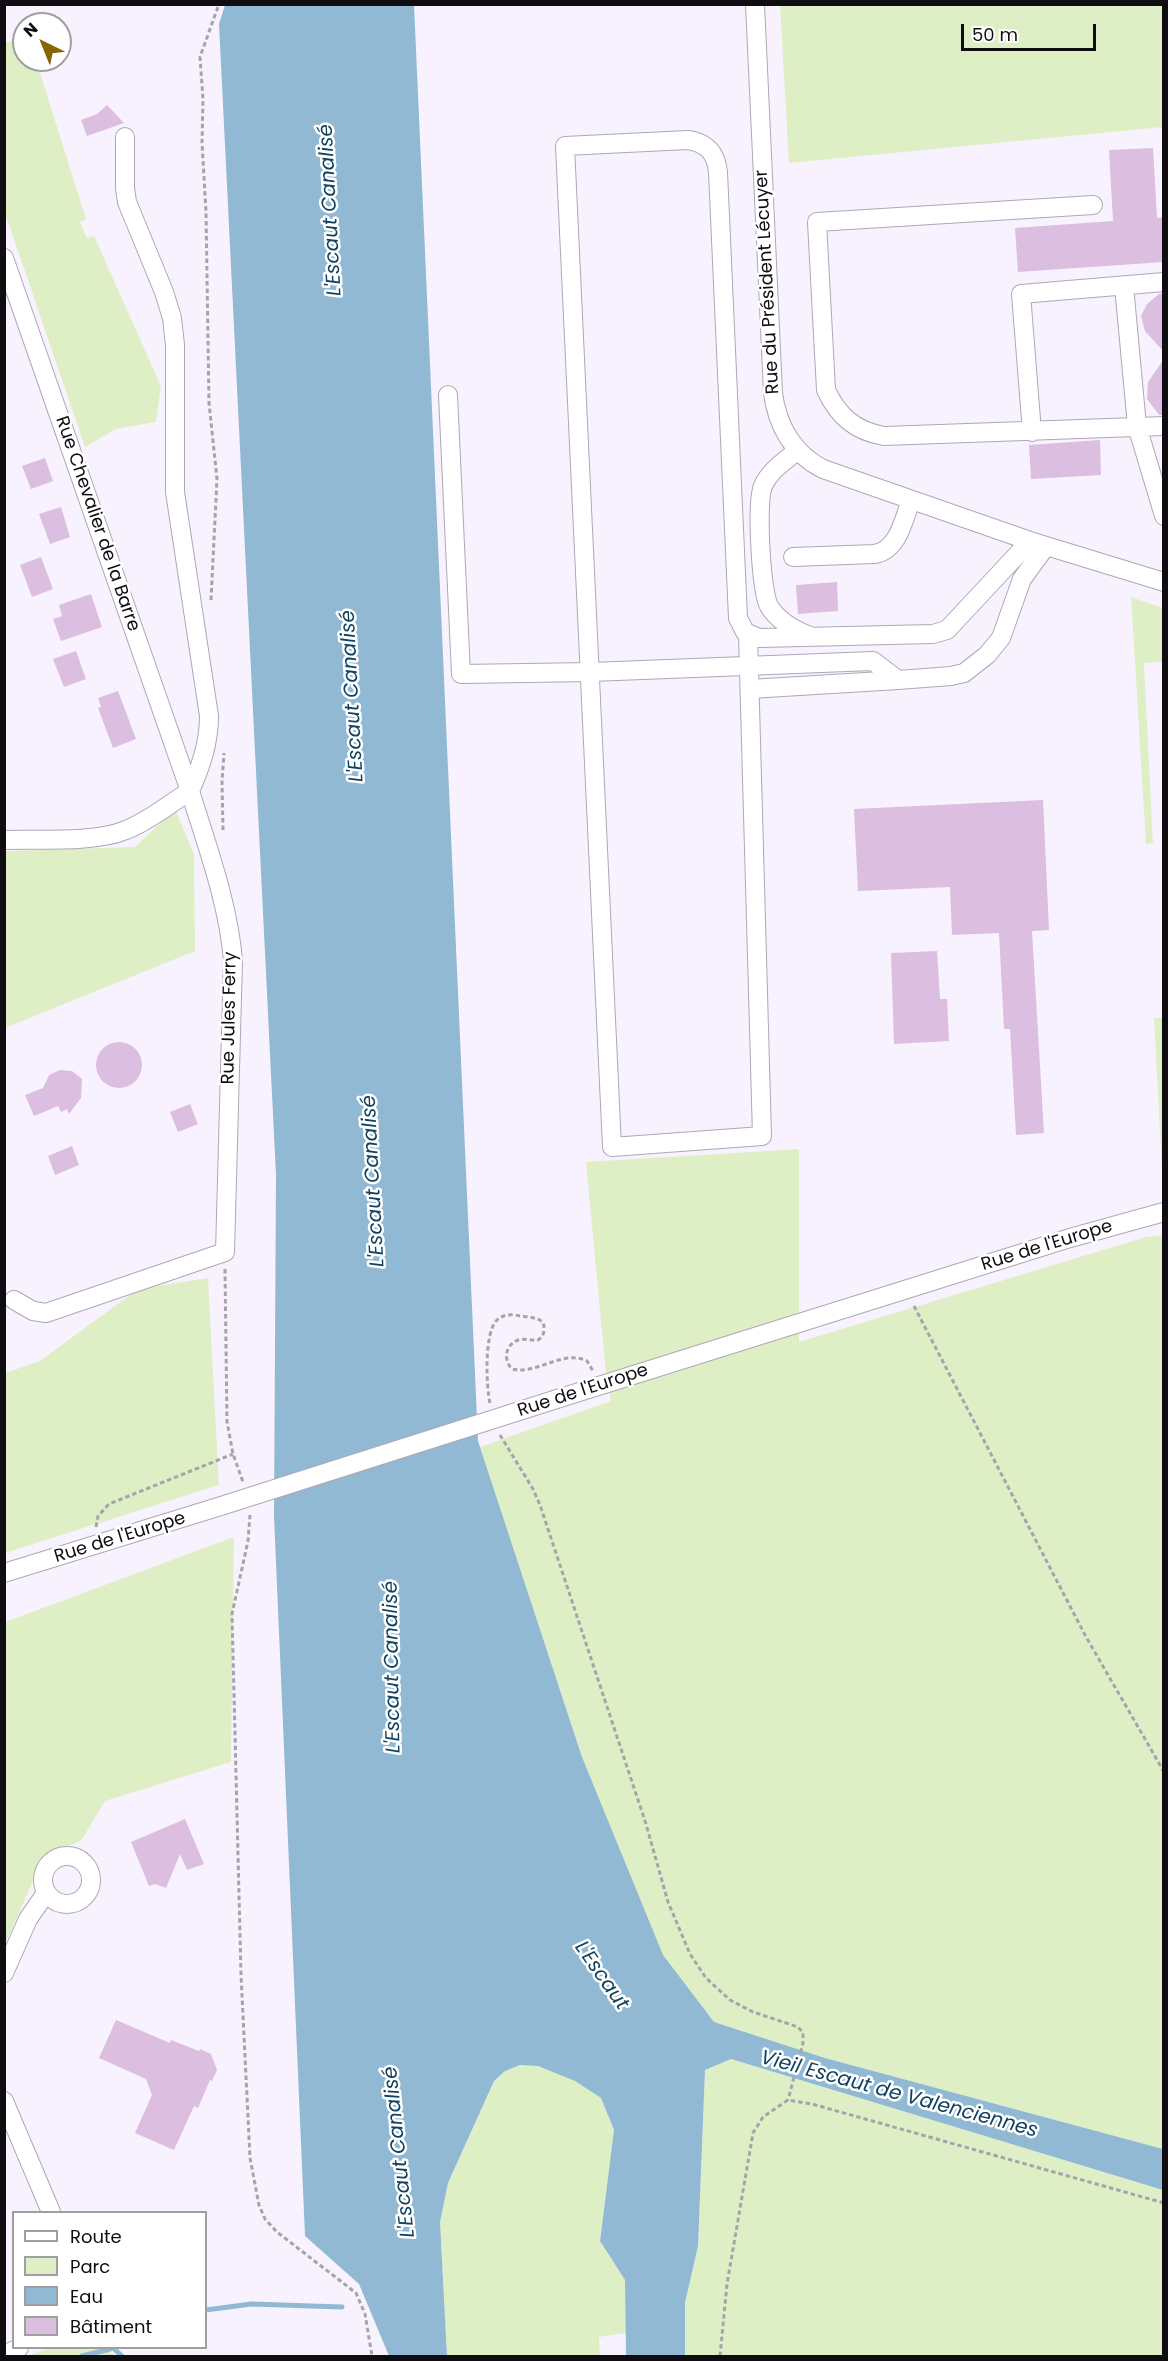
<!DOCTYPE html>
<html>
<head>
<meta charset="utf-8">
<style>
	body { margin:0 }
	#map { position:relative; width:1168px; height:2361px; overflow:hidden; background:#f8f2ff; font-family:Poppins,sans-serif }
	canvas { display:block }
	.frame { position:absolute; inset:0; border:6px solid #0f0d12; pointer-events:none }
	.legend { position:absolute; left:12px; top:2211px; width:195px; height:138px; box-sizing:border-box; background:#fff; border:2px solid #9f9ea0; margin:0; padding:8px 10px; list-style:none; font-size:18px; color:#0f0d12 }
	.legend li { display:flex; align-items:center; gap:12px; height:30px }
	.legend b { width:30px; border:2px solid #9f9ea0 }
	.north { position:absolute; left:12px; top:12px; width:60px; height:60px; box-sizing:border-box; background:#fff; border:2px solid #9f9ea0; border-radius:50%; rotate:317deg; font-size:16px; font-weight:700; line-height:24px; text-align:center; color:#0f0d12 }
	.north::after { content:''; display:block; margin:auto; width:21px; height:27px; background:#866400; clip-path:polygon(50% 0,100% 100%,50% 72%,0 100%) }
	.scale { position:absolute; left:961px; top:24px; width:135px; height:27px; box-sizing:border-box; border:3px solid #0f0d12; border-top:0; padding-left:8px; font-size:18px; line-height:21px; white-space:nowrap; color:#0f0d12; -webkit-text-stroke:4px #fff; paint-order:stroke }
</style>
</head>
<body>
<div id="map">
<canvas width="1168" height="2361"></canvas>
<div class="frame"></div>
<ul class="legend">
<li><b style="height:8px;background:#fff"></b>Route</li>
<li><b style="height:16px;background:#dfefc5"></b>Parc</li>
<li><b style="height:16px;background:#91b9d3"></b>Eau</li>
<li><b style="height:16px;background:#dbbee0"></b>Bâtiment</li>
</ul>
<div class="north">N</div>
<div class="scale">50 m</div>
</div>
<script>
const g = document.querySelector('canvas').getContext('2d');
g.lineJoin = 'round';
function paint(path, color) { g.fillStyle = color; g.fill(path, 'evenodd'); }
function stroke(path, color, width, dash) { g.strokeStyle = color; g.lineWidth = width; g.lineCap = dash ? 'butt' : 'round'; g.setLineDash(dash || []); g.stroke(path); }
function label(font, color, halo, rows, align = 'center') {
  g.font = font + ' Poppins,sans-serif'; g.lineWidth = 5; g.setLineDash([]); g.textBaseline = 'middle'; g.strokeStyle = halo; g.fillStyle = color; for (const [text, x, y, turn = 0] of rows) {
    g.save(); g.translate(x, y); g.rotate((+turn || 0) * Math.PI / 180); g.textAlign = isNaN(turn) ? turn : align; if (halo) g.strokeText(text, 0, 0); g.fillText(text, 0, 0); g.restore();
  }
}
paint(new Path2D(`
	M 780,5 L 1163,5 L 1163,127 L 789,163 Z
	M 24,37 L 24,60 L 36,60 L 86,219 L 80,222 L 87,238 L 94,236 L 161,386 L 156,422 L 116,429 L 85,447 L 5,213 L 5,43 Z
	M 1131,597 L 1163,608 L 1163,662 L 1144,663 L 1153,843 L 1146,844 Z
	M 175,809 L 194,854 L 195,951 L 5,1028 L 4,851 L 135,847 Z
	M 1154,1018 L 1163,1018 L 1162,1170 Z
	M 799,1149 L 799,1342 L 1146,1237 L 1163,1235 L 1163,2149 L 825,2058 L 714,2022 L 663,1956 L 582,1757 L 480,1447 L 611,1401 L 605,1364 L 586,1162 Z
	M 208,1278 L 219,1485 L 5,1553 L 5,1373 L 40,1361 L 138,1289 Z
	M 234,1537 L 231,1762 L 105,1801 L 81,1841 L 49,1853 L 38,1870 L 5,1944 L 5,1622 Z
	M 731,2059 L 1163,2190 L 1163,2356 L 685,2356 L 685,2303 L 698,2246 L 705,2070 Z
	M 520,2065 L 538,2066 L 557,2073 L 575,2081 L 601,2098 L 614,2131 L 600,2241 L 625,2280 L 626,2333 L 599,2337 L 600,2356 L 447,2356 L 440,2222 L 448,2183 L 494,2081 L 505,2071 Z
	M 50,2348 L 103,2348 L 117,2356 L 28,2356 Z`), '#dfefc5');
paint(new Path2D(`
	M 225,5 L 414,5 L 478,1441 L 582,1757 L 663,1955 L 714,2022 L 825,2058 L 1163,2149 L 1163,2190 L 731,2059 L 705,2070 L 698,2246 L 685,2303 L 685,2356 L 626,2356 L 625,2280 L 600,2241 L 614,2130 L 601,2098 L 575,2081 L 538,2066 L 520,2065 L 505,2071 L 494,2081 L 448,2183 L 440,2222 L 447,2356 L 389,2356 L 359,2284 L 305,2236 L 274,1516 L 276,1175 L 219,24 Z`), '#91b9d3');
stroke(new Path2D(`
	M 206,2310 L 251,2304 L 342,2307
	M 113,2348 L 122,2356
	M 82,2356 L 114,2348`), '#91b9d3', 5);
paint(new Path2D(`
	M 107,105 L 124,123 L 87,136 L 81,120 L 97,114 Z
	M 1153,148 L 1157,218 L 1164,217 L 1164,262 L 1018,272 L 1015,228 L 1113,221 L 1109,150 Z
	M 1164,293 L 1164,352 L 1145,331 L 1141,316 L 1147,304 L 1159,294 Z
	M 1164,359 L 1164,415 L 1159,415 L 1147,399 L 1148,382 Z
	M 1100,440 L 1101,475 L 1031,479 L 1029,445 Z
	M 45,458 L 53,481 L 31,489 L 22,466 Z
	M 61,507 L 70,537 L 50,544 L 39,514 Z
	M 41,557 L 53,589 L 32,597 L 20,565 Z
	M 837,582 L 838,611 L 798,614 L 796,585 Z
	M 91,594 L 102,627 L 61,641 L 53,619 L 62,616 L 59,605 Z
	M 76,651 L 86,679 L 64,687 L 53,659 Z
	M 118,691 L 136,739 L 113,748 L 98,708 L 101,707 L 98,698 Z
	M 1043,800 L 1049,930 L 1032,931 L 1044,1133 L 1016,1135 L 1010,1029 L 1004,1029 L 999,933 L 952,935 L 950,887 L 858,891 L 854,809 Z
	M 937,951 L 940,999 L 947,999 L 949,1041 L 894,1044 L 891,953 Z
	M96 1065a23 23 0 1 1 46 0a23 23 0 1 1-46 0Z
	M 60,1070 L 72,1071 L 82,1079 L 81,1098 L 69,1114 L 67,1109 L 61,1112 L 58,1106 L 34,1116 L 25,1095 L 43,1088 L 49,1075 Z
	M 190,1104 L 198,1124 L 178,1132 L 170,1112 Z
	M 72,1146 L 79,1165 L 55,1175 L 48,1156 Z
	M 185,1819 L 204,1864 L 187,1870 L 180,1854 L 166,1888 L 155,1884 L 149,1886 L 131,1842 Z
	M 116,2020 L 170,2043 L 171,2040 L 199,2051 L 200,2049 L 211,2054 L 217,2070 L 212,2081 L 210,2080 L 198,2108 L 194,2106 L 174,2150 L 135,2133 L 152,2095 L 146,2079 L 99,2058 Z`), '#dbbee0');
const minor = new Path2D(`
	M 755,4 L 773,393 C 777,425 793,454 823,469 L 1030,541 L 1164,582
	M 125,137 L 125,188 L 127,202 L 164,292 L 172,318 L 175,345 L 175,492 L 209,716 C 209,743 201,766 190,791
	M 1093,205 L 817,222 L 826,390 C 838,416 855,431 884,436 L 1164,426
	M 4,258 L 190,791 C 207,846 228,902 233,960 L 225,1252 L 46,1313 L 33,1311 L 14,1300
	M 1124,286 L 1137,426 L 1164,516
	M 448,395 L 461,674 L 591,672 L 873,661 L 898,680
	M 1032,432 L 1021,294 L 1164,282
	M 798,450 C 785,461 770,470 763,486 C 756,502 761,592 769,606 C 778,621 794,630 810,636
	M 793,557 L 874,554 C 898,551 904,519 911,500
	M 748,634 L 762,1136 L 612,1147 L 565,146 L 688,140 C 707,143 716,153 718,172 L 738,618 L 745,632 L 759,638 L 933,634 L 947,630 L 1030,541
	M 750,689 L 898,680 L 951,676 L 964,673 L 987,655 L 1001,638 L 1022,579 L 1046,546
	M 4,840 C 39,839 95,843 126,830 C 149,821 169,804 190,791
	M 557,1399 L 1070,1238 L 1164,1212
	M 4,1573 L 221,1506
	M43 1880a24 24 0 1 1 48 0a24 24 0 1 1-48 0Z
	M 4,1973 L 28,1919 L 46,1893
	M 4,2101 L 51,2212
	M 4,2355 L 19,2348`);
stroke(minor, '#aea7b6', 20);
stroke(new Path2D(`
	M 211,600 L 217,479 L 209,403 L 206,212 L 202,143 L 203,99 L 200,57 L 219,4
	M 223,830 L 222,781 L 224,753
	M 225,1269 L 227,1422 L 233,1454 L 243,1482
	M 914,1306 L 1085,1635 L 1164,1772
	M 490,1403 C 486,1386 484,1332 497,1320 C 504,1314 512,1314 520,1316 C 528,1317 536,1317 543,1322 C 545,1329 545,1335 538,1340 C 532,1341 524,1338 518,1340 C 505,1345 503,1360 512,1369 C 537,1375 563,1349 587,1361 L 593,1371
	M 500,1435 L 533,1489 L 540,1505 L 646,1824 L 668,1902 L 690,1954 L 706,1978 L 730,2000 L 753,2012 L 798,2027 L 803,2033 L 803,2043 L 788,2100
	M 250,1515 L 248,1541 L 232,1614 L 241,1975 L 250,2158 L 259,2205 L 265,2219 L 277,2232 L 356,2293 L 365,2314 L 372,2356
	M 96,1527 L 98,1516 L 109,1504 L 233,1454
	M 720,2356 L 727,2284 L 753,2133 L 763,2117 L 788,2100 L 812,2104 L 1164,2203`), '#a7a3ad', 3, [4.5, 3]);
stroke(minor, '#fff', 18);
const minorBridge = new Path2D(`
	M 221,1506 L 557,1399`);
stroke(minorBridge, '#aea7b6', 20, []);
stroke(minorBridge, '#fff', 18);
label('18px', '#0f0d12', '#fff', [
	["Rue du Président Lécuyer",768,282,-93],
	["Rue Chevalier de la Barre",97,524,71],
	["Rue Jules Ferry",230,1018,-89],
	["Rue de l'Europe",1047,1246,-17],
	["Rue de l'Europe",583,1391,-18],
	["Rue de l'Europe",120,1538,-17]
]);
label('italic 20px', '#10425d', '#fff', [
	["L'Escaut Canalisé",331,210,-93],
	["L'Escaut Canalisé",353,696,-93],
	["L'Escaut Canalisé",374,1181,-93],
	["L'Escaut Canalisé",393,1667,-91],
	["L'Escaut",601,1976,55],
	["Vieil Escaut de Valenciennes",899,2095,15],
	["L'Escaut Canalisé",400,2152,-96]
]);
</script>
</body>
</html>
